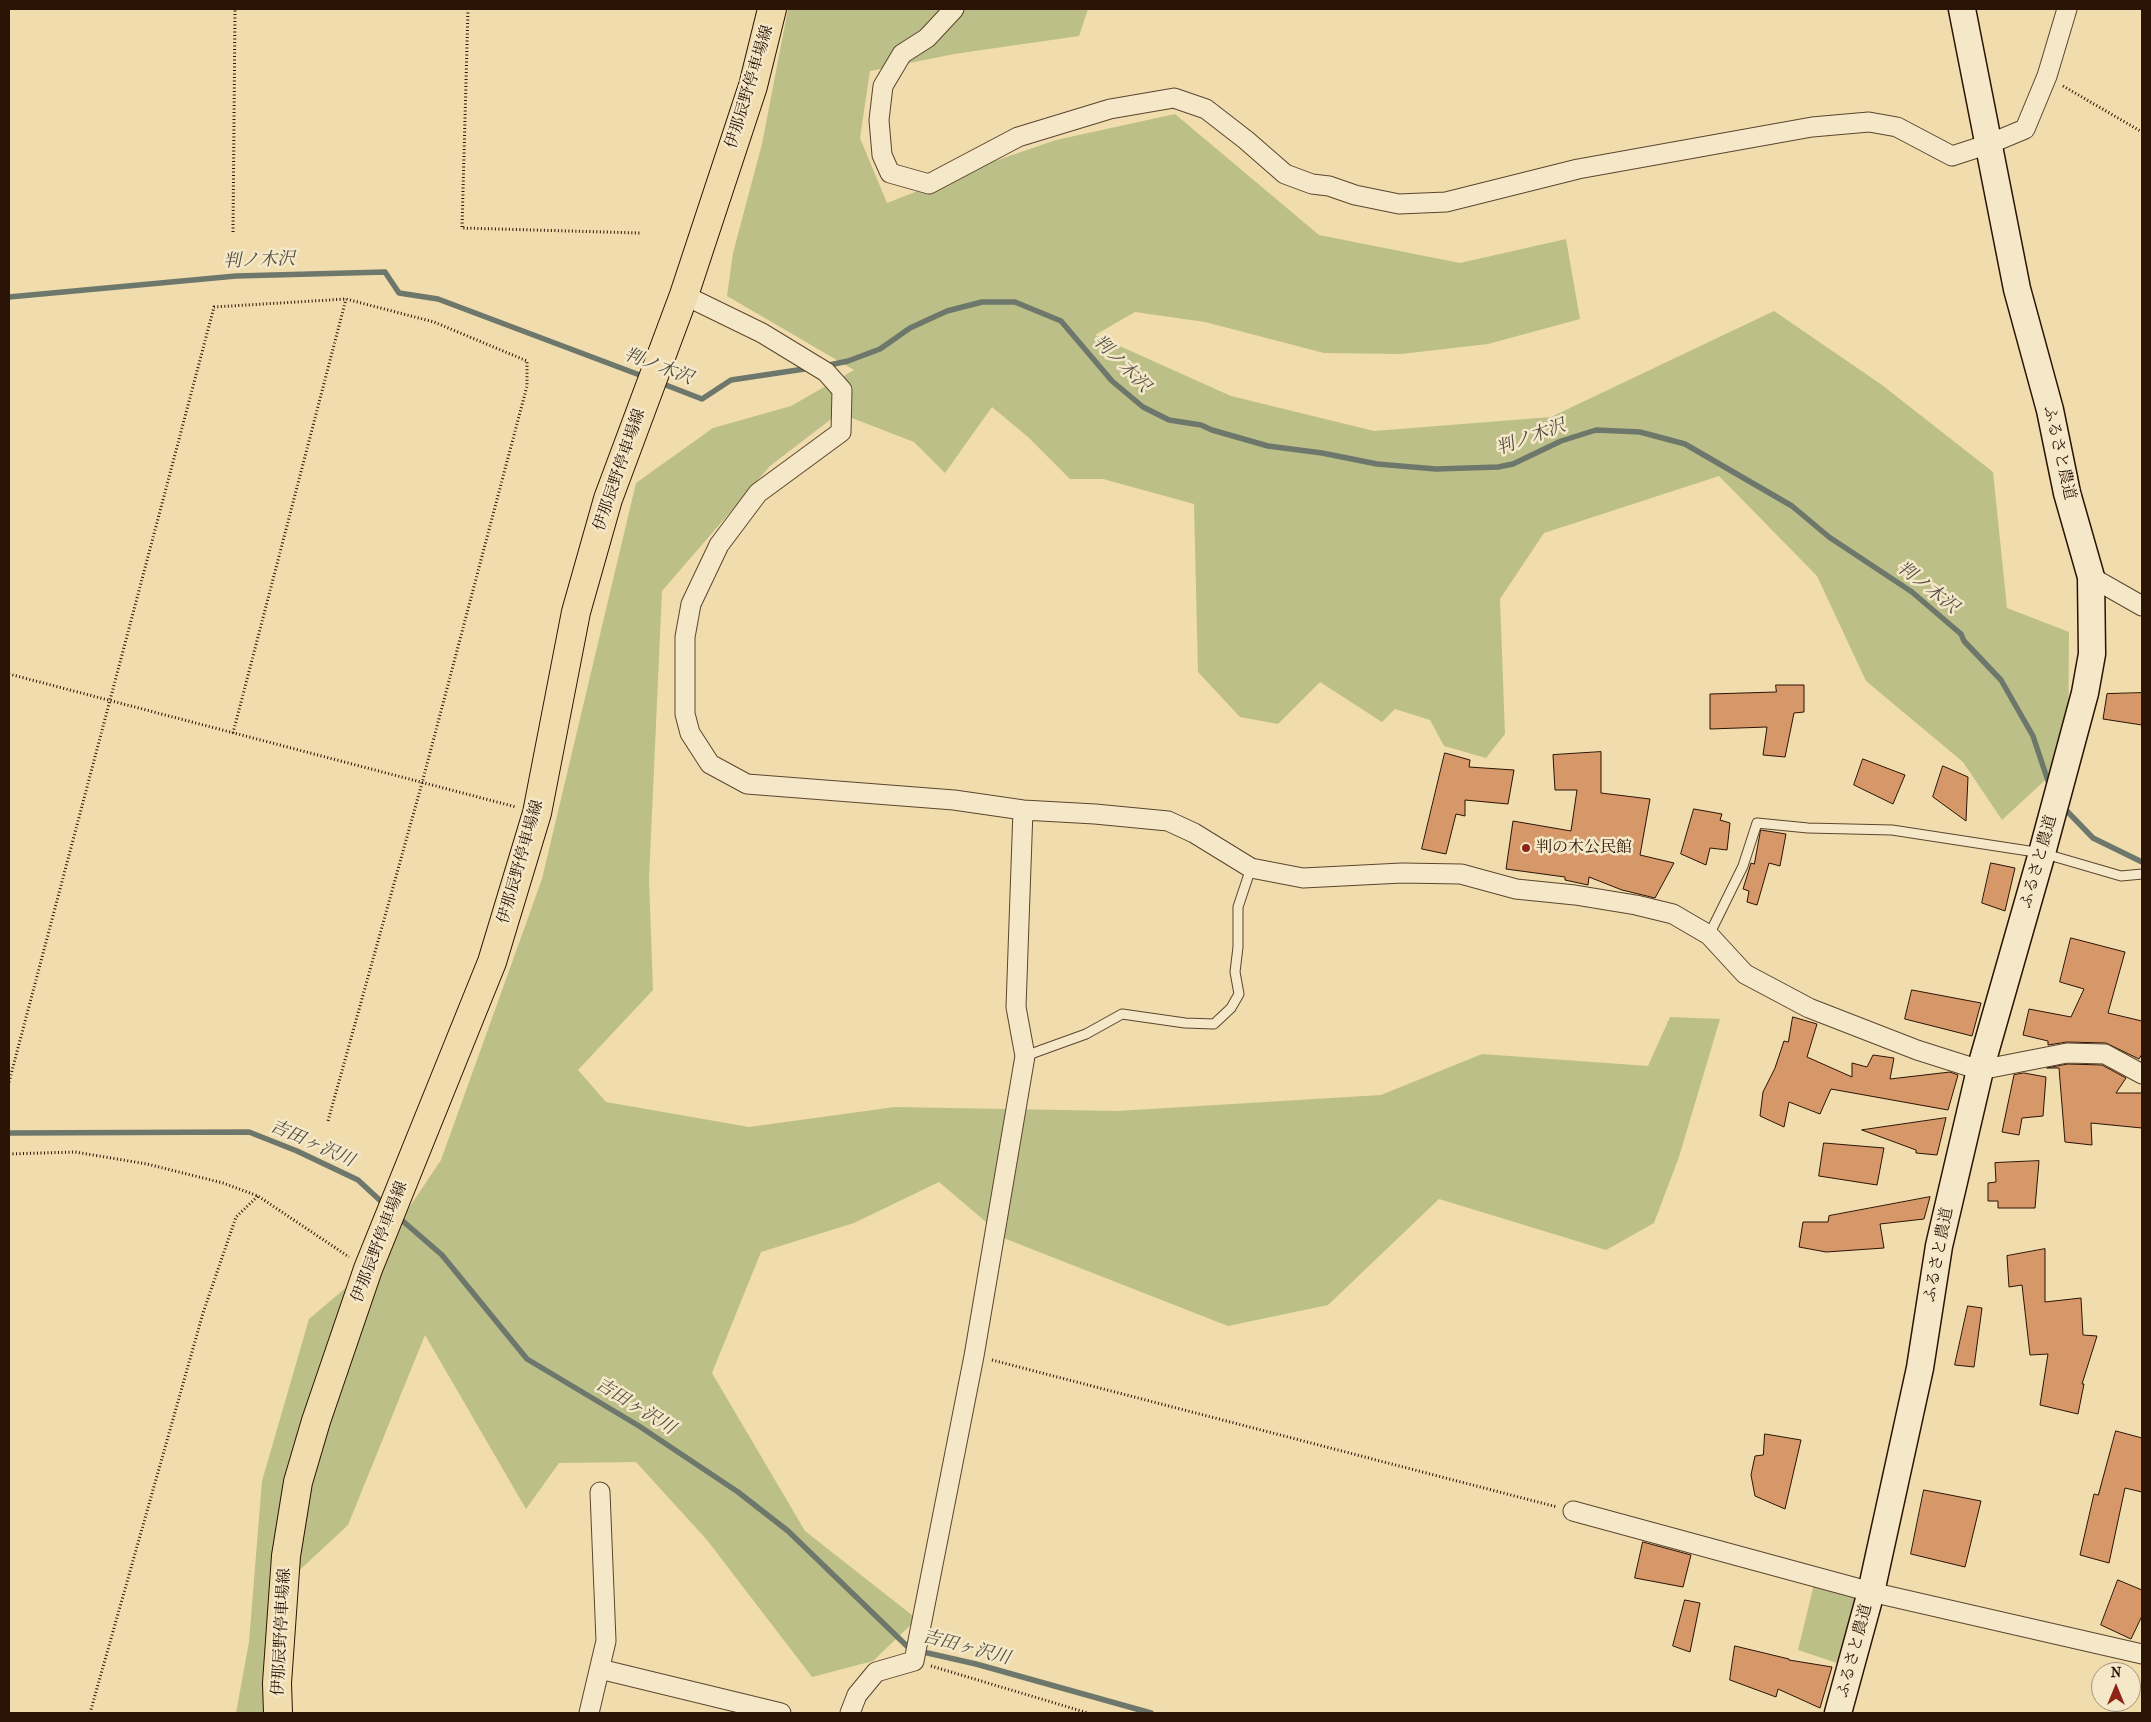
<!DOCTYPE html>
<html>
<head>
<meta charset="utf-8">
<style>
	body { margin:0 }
	#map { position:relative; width:2151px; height:1722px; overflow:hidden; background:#f0dcac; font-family:"IM FELL French Canon",serif }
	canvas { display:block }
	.frame { position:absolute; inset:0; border:10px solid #2b1305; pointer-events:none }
	.north { position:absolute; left:2091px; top:1662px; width:50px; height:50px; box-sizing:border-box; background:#f5e8c9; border:1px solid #a4937b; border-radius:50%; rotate:0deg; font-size:14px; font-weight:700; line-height:20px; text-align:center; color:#2b1305 }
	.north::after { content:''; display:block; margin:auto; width:18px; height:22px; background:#8f2418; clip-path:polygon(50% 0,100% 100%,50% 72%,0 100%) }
</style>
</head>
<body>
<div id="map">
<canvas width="2151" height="1722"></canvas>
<div class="frame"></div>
<div class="north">N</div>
</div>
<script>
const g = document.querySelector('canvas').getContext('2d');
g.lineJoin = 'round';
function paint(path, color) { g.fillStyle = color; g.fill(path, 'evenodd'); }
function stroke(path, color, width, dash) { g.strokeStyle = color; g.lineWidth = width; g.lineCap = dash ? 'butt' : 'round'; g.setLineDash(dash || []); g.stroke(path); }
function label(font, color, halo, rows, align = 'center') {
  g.font = font + ' "IM FELL French Canon","Noto Serif JP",serif'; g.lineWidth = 5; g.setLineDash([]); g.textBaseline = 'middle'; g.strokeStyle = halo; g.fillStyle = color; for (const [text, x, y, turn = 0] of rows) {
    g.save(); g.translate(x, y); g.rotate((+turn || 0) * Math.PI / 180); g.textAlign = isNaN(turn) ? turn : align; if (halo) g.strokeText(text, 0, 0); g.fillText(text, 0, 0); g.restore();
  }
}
paint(new Path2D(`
	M 788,9 L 1088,9 L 1079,36 L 954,54 L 870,71 L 860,138 L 887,203 L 989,163 L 1056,140 L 1175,114 L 1319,235 L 1460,263 L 1566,239 L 1580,319 L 1488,344 L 1401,354 L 1324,353 L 1205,322 L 1135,312 L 1095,335 L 1231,396 L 1374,431 L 1551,417 L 1774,311 L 1882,385 L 1993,472 L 2007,608 L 2069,632 L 2068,759 L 2002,820 L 1963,762 L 1866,681 L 1817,576 L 1719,476 L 1544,533 L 1500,599 L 1505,734 L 1486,758 L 1444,746 L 1430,720 L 1395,709 L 1382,722 L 1320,682 L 1278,724 L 1240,717 L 1198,672 L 1194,504 L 1103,479 L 1070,479 L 1028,437 L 992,407 L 945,473 L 914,442 L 839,413 L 770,466 L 662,591 L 649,879 L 653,990 L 578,1070 L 606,1102 L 749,1127 L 895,1107 L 1117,1111 L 1381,1095 L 1482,1054 L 1648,1066 L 1670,1017 L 1720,1019 L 1679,1157 L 1654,1223 L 1606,1250 L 1439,1199 L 1328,1305 L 1228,1326 L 1006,1239 L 939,1182 L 854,1223 L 761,1252 L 712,1373 L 805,1531 L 917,1619 L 873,1661 L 812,1677 L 707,1540 L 636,1462 L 559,1463 L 526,1509 L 425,1335 L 348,1525 L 290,1579 L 278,1713 L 236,1713 L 249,1642 L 262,1481 L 309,1319 L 368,1269 L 441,1160 L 542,879 L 636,483 L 713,428 L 791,406 L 854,370 L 727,296 L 733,253 L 762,144 Z
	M 1816,1576 L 1860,1587 L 1837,1663 L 1798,1650 Z`), '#bcc088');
stroke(new Path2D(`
	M 9,297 L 236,276 L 385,272 L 399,293 L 438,299 L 645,377
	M 825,366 L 848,361 L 880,349 L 910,328 L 947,311 L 982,302 L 1015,302 L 1061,321 L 1112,381 L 1143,407 L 1169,420 L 1201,425 L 1212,430 L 1268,446 L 1322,453 L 1377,464 L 1436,469 L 1498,467 L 1513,464 L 1561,441 L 1596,430 L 1640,432 L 1685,444 L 1792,506 L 1829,537 L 1912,592 L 1961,634 L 1964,641 L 2001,680 L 2033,736 L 2050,787
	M 658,382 L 702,399 L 731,380 L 811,368
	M 2063,807 L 2093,838 L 2142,862
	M 9,1133 L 249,1132 L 297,1151 L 358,1180 L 385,1205
	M 397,1216 L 442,1255 L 527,1359 L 639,1426 L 738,1492 L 788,1531 L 910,1649 L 976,1664 L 1151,1713`), '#6e776c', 5.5);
const building = new Path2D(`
	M 1776,685 L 1804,685 L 1804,712 L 1794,713 L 1785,757 L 1763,755 L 1767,727 L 1710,729 L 1710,694 L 1776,692 Z
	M 2142,693 L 2142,725 L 2103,719 L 2107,694 Z
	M 1601,752 L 1601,793 L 1650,799 L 1640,855 L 1674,863 L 1655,898 L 1622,890 L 1589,877 L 1588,885 L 1565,880 L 1565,877 L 1506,869 L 1513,821 L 1571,831 L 1577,790 L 1555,790 L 1553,755 Z
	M 1445,753 L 1470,760 L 1469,767 L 1514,770 L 1508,804 L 1465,800 L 1465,816 L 1456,814 L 1446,854 L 1422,849 Z
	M 1863,759 L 1905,775 L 1893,804 L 1854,785 Z
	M 1943,766 L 1968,777 L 1966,821 L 1933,797 Z
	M 1694,809 L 1722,814 L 1720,820 L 1730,823 L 1727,850 L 1710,848 L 1706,865 L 1681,854 Z
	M 1761,830 L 1786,834 L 1780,866 L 1769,863 L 1757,905 L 1747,902 L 1749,891 L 1743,889 L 1751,863 L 1754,864 Z
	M 1991,863 L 2015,868 L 2005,911 L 1982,903 Z
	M 2071,938 L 2125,952 L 2108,1013 L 2142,1021 L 2142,1054 L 2139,1059 L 2106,1043 L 2067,1042 L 2048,1045 L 2048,1041 L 2023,1035 L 2029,1009 L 2071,1017 L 2084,989 L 2060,982 Z
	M 1912,990 L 1981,1003 L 1972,1036 L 1905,1019 Z
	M 1793,1017 L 1817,1024 L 1807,1057 L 1852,1077 L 1852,1063 L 1867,1067 L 1873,1055 L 1894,1058 L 1890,1079 L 1950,1072 L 1958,1075 L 1948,1110 L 1831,1089 L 1820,1114 L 1789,1102 L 1784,1127 L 1760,1116 L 1763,1092 L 1775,1068 L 1784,1041 L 1788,1042 Z
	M 2068,1064 L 2102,1065 L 2126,1078 L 2116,1093 L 2142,1093 L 2142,1128 L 2091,1123 L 2092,1145 L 2065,1142 L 2059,1068 L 2047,1068 Z
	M 2024,1073 L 2046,1077 L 2043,1116 L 2022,1118 L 2019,1135 L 2002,1132 L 2014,1075 Z
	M 1946,1118 L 1937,1155 L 1916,1153 L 1916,1150 L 1862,1130 Z
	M 1824,1143 L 1884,1148 L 1877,1185 L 1819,1176 Z
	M 2039,1161 L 2035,1208 L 1998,1208 L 1998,1201 L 1988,1201 L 1988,1183 L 1996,1182 L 1995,1163 Z
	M 1930,1197 L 1924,1219 L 1880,1224 L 1884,1248 L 1826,1252 L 1799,1247 L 1803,1222 L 1828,1222 L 1829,1216 Z
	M 2045,1249 L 2045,1302 L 2081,1298 L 2083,1335 L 2097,1336 L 2082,1384 L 2084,1384 L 2078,1414 L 2040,1405 L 2048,1354 L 2030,1355 L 2022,1285 L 2009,1287 L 2007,1256 Z
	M 1968,1306 L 1982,1308 L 1974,1367 L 1955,1365 Z
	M 2116,1431 L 2142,1438 L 2142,1492 L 2125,1488 L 2109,1563 L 2080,1555 L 2094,1494 L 2098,1495 Z
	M 1765,1434 L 1801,1440 L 1785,1509 L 1755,1496 L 1751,1475 L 1755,1456 L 1763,1455 Z
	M 1924,1490 L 1981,1501 L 1965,1567 L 1911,1554 Z
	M 1643,1542 L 1691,1555 L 1683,1587 L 1635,1578 Z
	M 2118,1580 L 2142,1590 L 2142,1616 L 2131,1639 L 2101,1625 Z
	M 1685,1600 L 1700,1603 L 1690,1652 L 1673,1646 Z
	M 1735,1646 L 1789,1659 L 1789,1660 L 1832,1667 L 1820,1708 L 1778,1689 L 1776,1697 L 1730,1680 Z`);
paint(building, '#d69769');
stroke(building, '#2b1305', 1);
const lane = new Path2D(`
	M 1709,935 L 1743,866 L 1757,823 L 1808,828 L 1892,830 L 2042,853 L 2121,876 L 2142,874
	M 1025,1056 L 1086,1034 L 1122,1014 L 1185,1023 L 1214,1024 L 1231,1008 L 1239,994 L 1235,972 L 1238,947 L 1238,907 L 1251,868`);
const street = new Path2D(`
	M 954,9 L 927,38 L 902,54 L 883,86 L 879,120 L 882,155 L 890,173 L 929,184 L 1018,137 L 1110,109 L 1174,98 L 1206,109 L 1246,140 L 1285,174 L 1312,184 L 1329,186 L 1355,195 L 1399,204 L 1446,202 L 1578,169 L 1812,127 L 1869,122 L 1897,127 L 1952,156 L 1989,144 L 2025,129 L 2047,76 L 2067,9
	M 684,295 L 762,333 L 826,372 L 842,390 L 841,432 L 758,493 L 719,545 L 691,604 L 685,637 L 685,714 L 690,733 L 710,764 L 747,784 L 954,800 L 1023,810 L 1095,814 L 1168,821 L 1194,833 L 1251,868 L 1303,878 L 1402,873 L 1461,874 L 1516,889 L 1575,895 L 1636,905 L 1673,914 L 1709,935 L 1745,974 L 1809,1008 L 1917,1050 L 1980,1070 L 2067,1053 L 2105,1054 L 2142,1074
	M 2091,577 L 2142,606
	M 1573,1511 L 1871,1592 L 2142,1654
	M 608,1671 L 781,1713
	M 589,1713 L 606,1641 L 600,1492
	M 850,1713 L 857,1695 L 876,1672 L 914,1661 L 974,1356 L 1025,1056 L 1016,1007 L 1023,810`);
const secondary = new Path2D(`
	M 1838,1713 L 1871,1592 L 1920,1368 L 1939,1246 L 1980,1070 L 2042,853 L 2085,693 L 2092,654 L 2091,577 L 2067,493 L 2050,410 L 2017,289 L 1962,9`);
const primary = new Path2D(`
	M 278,1713 L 277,1683 L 286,1556 L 298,1482 L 316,1421 L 368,1269 L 492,962 L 537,813 L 576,612 L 608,499 L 684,295 L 753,86 L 772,9`);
stroke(lane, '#5c452f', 11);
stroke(street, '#5c452f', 21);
stroke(secondary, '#2b1305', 29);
stroke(primary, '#2b1305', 30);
stroke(new Path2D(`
	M 468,9 L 462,228 L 640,233
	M 2063,86 L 2142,132
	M 233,232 L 235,9
	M 9,674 L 516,807
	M 233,733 L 346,299
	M 9,1082 L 214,307 L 346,299 L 434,322 L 527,361 L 527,386 L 422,783 L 328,1121
	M 9,1154 L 75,1152 L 147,1164 L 223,1183 L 258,1196 L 349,1257
	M 992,1360 L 1557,1507
	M 931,1666 L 1088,1713
	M 90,1713 L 203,1313 L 236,1217 L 258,1196`), '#2b1305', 3, [1, 2.5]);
stroke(lane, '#f5e8c9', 9);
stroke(street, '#f5e8c9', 19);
stroke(secondary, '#f5e8c9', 26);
stroke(primary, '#f0dcac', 28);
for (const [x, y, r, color] of [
	[1526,848,5,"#8f2418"]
]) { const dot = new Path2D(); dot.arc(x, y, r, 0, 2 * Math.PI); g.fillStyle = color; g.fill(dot); stroke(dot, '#f5e8c9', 2); }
label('16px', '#2b1305', '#f5e8c9', [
	["伊那辰野停車場線",750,87,-73],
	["ふるさと農道",2059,453,77],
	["伊那辰野停車場線",620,470,-71],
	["伊那辰野停車場線",521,862,-74],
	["ふるさと農道",2039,862,-74],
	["伊那辰野停車場線",380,1242,-69],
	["ふるさと農道",1939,1255,-79],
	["伊那辰野停車場線",282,1632,-87],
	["ふるさと農道",1855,1651,-75]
]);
label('16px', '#2b1305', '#f5e8c9', [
	["判の木公民館",1536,848]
], 'left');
label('italic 18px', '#524d41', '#f5e8c9', [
	["判ノ木沢",259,261,-2],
	["判ノ木沢",1121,364,45],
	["判ノ木沢",658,367,21],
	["判ノ木沢",1531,438,-20],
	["判ノ木沢",1927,588,38],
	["吉田ヶ沢川",312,1144,24],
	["吉田ヶ沢川",635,1407,32],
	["吉田ヶ沢川",966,1648,15]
]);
</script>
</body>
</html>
